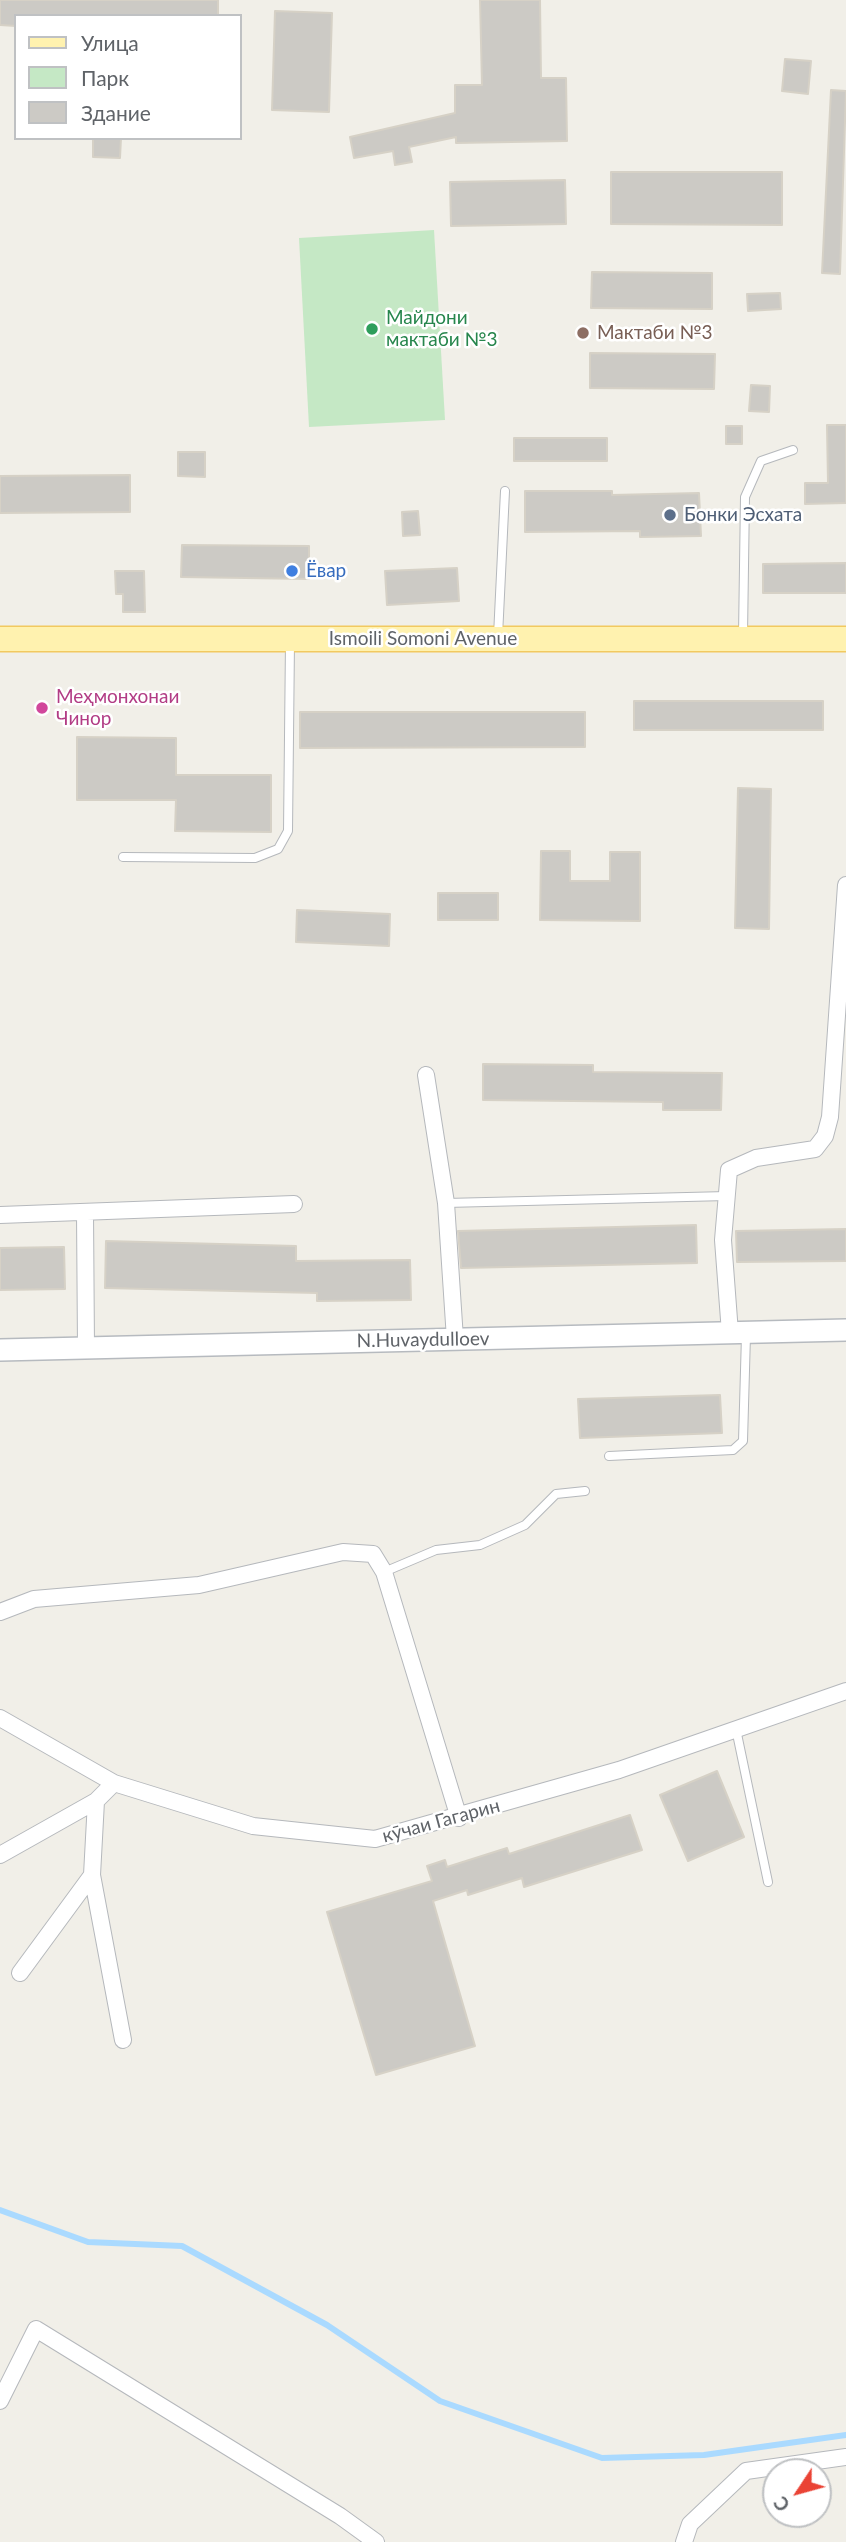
<!DOCTYPE html>
<html>
<head>
<meta charset="utf-8">
<style>
	body { margin:0 }
	#map { position:relative; width:846px; height:2542px; overflow:hidden; background:#f1efe8; font-family:Lato,sans-serif }
	canvas { display:block }
	.legend { position:absolute; left:14px; top:14px; width:228px; height:126px; box-sizing:border-box; background:#fff; border:2px solid #bfc1c3; margin:0; padding:9px 12px; list-style:none; font-size:21px; color:#5f6368 }
	.legend li { display:flex; align-items:center; gap:14px; height:35px }
	.legend b { width:35px; border:2px solid #bfc1c3 }
	.north { position:absolute; left:762px; top:2458px; width:70px; height:70px; box-sizing:border-box; background:#fff; border:2px solid #bfc1c3; border-radius:50%; rotate:234deg; font-size:19px; font-weight:700; line-height:28px; text-align:center; color:#5f6368 }
	.north::after { content:''; display:block; margin:auto; width:24px; height:32px; background:#ea4335; clip-path:polygon(50% 0,100% 100%,50% 72%,0 100%) }
</style>
</head>
<body>
<div id="map">
<canvas width="846" height="2542"></canvas>
<ul class="legend">
<li><b style="height:9px;background:#fff2af"></b>Улица</li>
<li><b style="height:19px;background:#c5e8c5"></b>Парк</li>
<li><b style="height:19px;background:#cccac5"></b>Здание</li>
</ul>
<div class="north">С</div>
</div>
<script>
const g = document.querySelector('canvas').getContext('2d');
g.lineJoin = 'round';
function paint(path, color) { g.fillStyle = color; g.fill(path, 'evenodd'); }
function stroke(path, color, width, dash) { g.strokeStyle = color; g.lineWidth = width; g.lineCap = dash ? 'butt' : 'round'; g.setLineDash(dash || []); g.stroke(path); }
function label(font, color, halo, rows, align = 'center') {
  g.font = font + ' Lato,sans-serif'; g.lineWidth = 5; g.setLineDash([]); g.textBaseline = 'middle'; g.strokeStyle = halo; g.fillStyle = color; for (const [text, x, y, turn = 0] of rows) {
    g.save(); g.translate(x, y); g.rotate((+turn || 0) * Math.PI / 180); g.textAlign = isNaN(turn) ? turn : align; if (halo) g.strokeText(text, 0, 0); g.fillText(text, 0, 0); g.restore();
  }
}
paint(new Path2D(`
	M 434,230 L 445,420 L 309,427 L 299,238 Z`), '#c5e8c5');
stroke(new Path2D(`
	M 0,2210 L 88,2242 L 182,2246 L 327,2325 L 440,2401 L 602,2458 L 704,2455 L 846,2435`), '#aadaff', 6);
const building = new Path2D(`
	M 0,0 L 218,0 L 218,16 L 16,16 L 16,26 L 0,25 Z
	M 480,0 L 540,0 L 541,78 L 566,78 L 567,141 L 456,143 L 456,137 L 409,147 L 412,162 L 395,165 L 393,151 L 354,158 L 350,137 L 455,113 L 455,85 L 482,85 Z
	M 275,11 L 332,13 L 329,112 L 272,110 Z
	M 785,59 L 811,61 L 808,94 L 782,91 Z
	M 831,90 L 846,91 L 840,274 L 822,273 Z
	M 93,138 L 121,138 L 120,158 L 93,157 Z
	M 611,172 L 782,172 L 782,225 L 611,224 Z
	M 565,180 L 566,224 L 451,226 L 450,182 Z
	M 592,272 L 712,273 L 712,309 L 591,308 Z
	M 780,293 L 781,309 L 748,311 L 747,294 Z
	M 590,353 L 715,354 L 714,389 L 590,388 Z
	M 751,385 L 770,386 L 769,412 L 749,411 Z
	M 827,425 L 846,425 L 846,503 L 805,504 L 805,483 L 828,483 Z
	M 726,426 L 742,426 L 742,444 L 726,444 Z
	M 514,438 L 607,438 L 607,461 L 514,461 Z
	M 178,452 L 205,452 L 205,477 L 178,476 Z
	M 130,475 L 130,512 L 0,513 L 0,476 Z
	M 525,491 L 612,491 L 612,495 L 699,493 L 701,536 L 640,537 L 640,531 L 525,532 Z
	M 418,511 L 420,535 L 403,536 L 402,512 Z
	M 182,545 L 309,546 L 309,579 L 181,577 Z
	M 846,563 L 846,593 L 763,593 L 763,564 Z
	M 457,568 L 459,601 L 387,605 L 385,571 Z
	M 115,571 L 144,571 L 145,612 L 123,612 L 123,594 L 116,594 Z
	M 634,701 L 823,701 L 823,730 L 634,730 Z
	M 300,712 L 585,712 L 585,747 L 300,748 Z
	M 77,737 L 176,738 L 176,775 L 271,775 L 271,832 L 175,831 L 176,800 L 77,800 Z
	M 738,788 L 771,789 L 769,929 L 735,928 Z
	M 541,851 L 570,851 L 570,881 L 610,881 L 610,852 L 640,852 L 640,921 L 540,920 Z
	M 438,893 L 498,893 L 498,920 L 438,920 Z
	M 297,910 L 390,914 L 389,946 L 296,942 Z
	M 483,1064 L 593,1065 L 593,1072 L 722,1073 L 721,1110 L 663,1110 L 663,1102 L 483,1100 Z
	M 696,1225 L 697,1263 L 461,1268 L 458,1231 Z
	M 846,1229 L 846,1261 L 737,1262 L 736,1231 Z
	M 106,1241 L 296,1246 L 296,1261 L 410,1260 L 411,1300 L 317,1301 L 317,1293 L 105,1288 Z
	M 64,1247 L 65,1289 L 0,1290 L 0,1248 Z
	M 720,1395 L 722,1433 L 580,1438 L 578,1399 Z
	M 717,1771 L 744,1837 L 688,1861 L 660,1795 Z
	M 630,1815 L 642,1850 L 524,1887 L 522,1878 L 468,1895 L 467,1890 L 433,1901 L 475,2046 L 376,2075 L 327,1912 L 432,1881 L 427,1866 L 445,1860 L 447,1867 L 507,1848 L 509,1854 Z`);
paint(building, '#cccac5');
stroke(building, '#d6d1c6', 2);
const lane = new Path2D(`
	M 743,635 L 745,497 L 761,461 L 793,450
	M 498,636 L 505,491
	M 123,857 L 255,858 L 278,849 L 288,831 L 290,642
	M 446,1203 L 727,1196
	M 609,1456 L 733,1450 L 743,1441 L 746,1335
	M 384,1572 L 436,1550 L 480,1545 L 525,1525 L 556,1494 L 585,1491
	M 736,1729 L 768,1882`);
const street = new Path2D(`
	M 426,1075 L 446,1203 L 455,1339
	M 85,1213 L 86,1348
	M 0,1215 L 294,1204
	M 730,1333 L 723,1240 L 729,1170 L 756,1158 L 815,1149 L 825,1136 L 830,1117 L 846,885
	M 0,1612 L 34,1599 L 199,1585 L 343,1552 L 373,1554 L 384,1572 L 459,1818
	M 0,1718 L 114,1783 L 253,1826 L 375,1839 L 619,1770 L 846,1691
	M 96,1801 L 92,1875 L 123,2040
	M 0,1855 L 96,1801 L 114,1783
	M 20,1973 L 92,1875
	M 0,2401 L 36,2329 L 340,2516 L 376,2542
	M 684,2542 L 690,2524 L 746,2471 L 846,2457`);
const secondary = new Path2D(`
	M 0,1350 L 846,1330`);
const primary = new Path2D(`
	M 0,639 L 846,639`);
stroke(lane, '#b5b8bc', 10);
stroke(street, '#b5b8bc', 18);
stroke(secondary, '#b6babf', 24);
stroke(primary, '#f2c960', 27);
stroke(lane, '#fff', 8);
stroke(street, '#fff', 16);
stroke(secondary, '#fff', 21);
stroke(primary, '#fff2af', 24);
for (const [x, y, r, color] of [
	[372,329,7,"#2e9e5b"],
	[583,333,7,"#8d6e63"],
	[670,515,7,"#5c6f8a"],
	[292,571,7,"#3f7fe0"],
	[42,708,7,"#d1479c"]
]) { const dot = new Path2D(); dot.arc(x, y, r, 0, 2 * Math.PI); g.fillStyle = color; g.fill(dot); stroke(dot, '#fff', 2.5); }
label('19px', '#27864d', '#fff', [
	["Майдони",386,318],
	["мактаби №3",386,340]
], 'left');
label('19px', '#785e54', '#fff', [
	["Мактаби №3",597,333]
], 'left');
label('19px', '#4e5e75', '#fff', [
	["Бонки Эсхата",684,515]
], 'left');
label('19px', '#366cbe', '#fff', [
	["Ёвар",306,571]
], 'left');
label('19px', '#5f6368', '#fff', [
	["Ismoili Somoni Avenue",423,639],
	["N.Huvaydulloev",423,1340,-1],
	["кӯчаи Гагарин",441,1821,-15]
]);
label('19px', '#b23c85', '#fff', [
	["Меҳмонхонаи",56,697],
	["Чинор",56,719]
], 'left');
</script>
</body>
</html>
